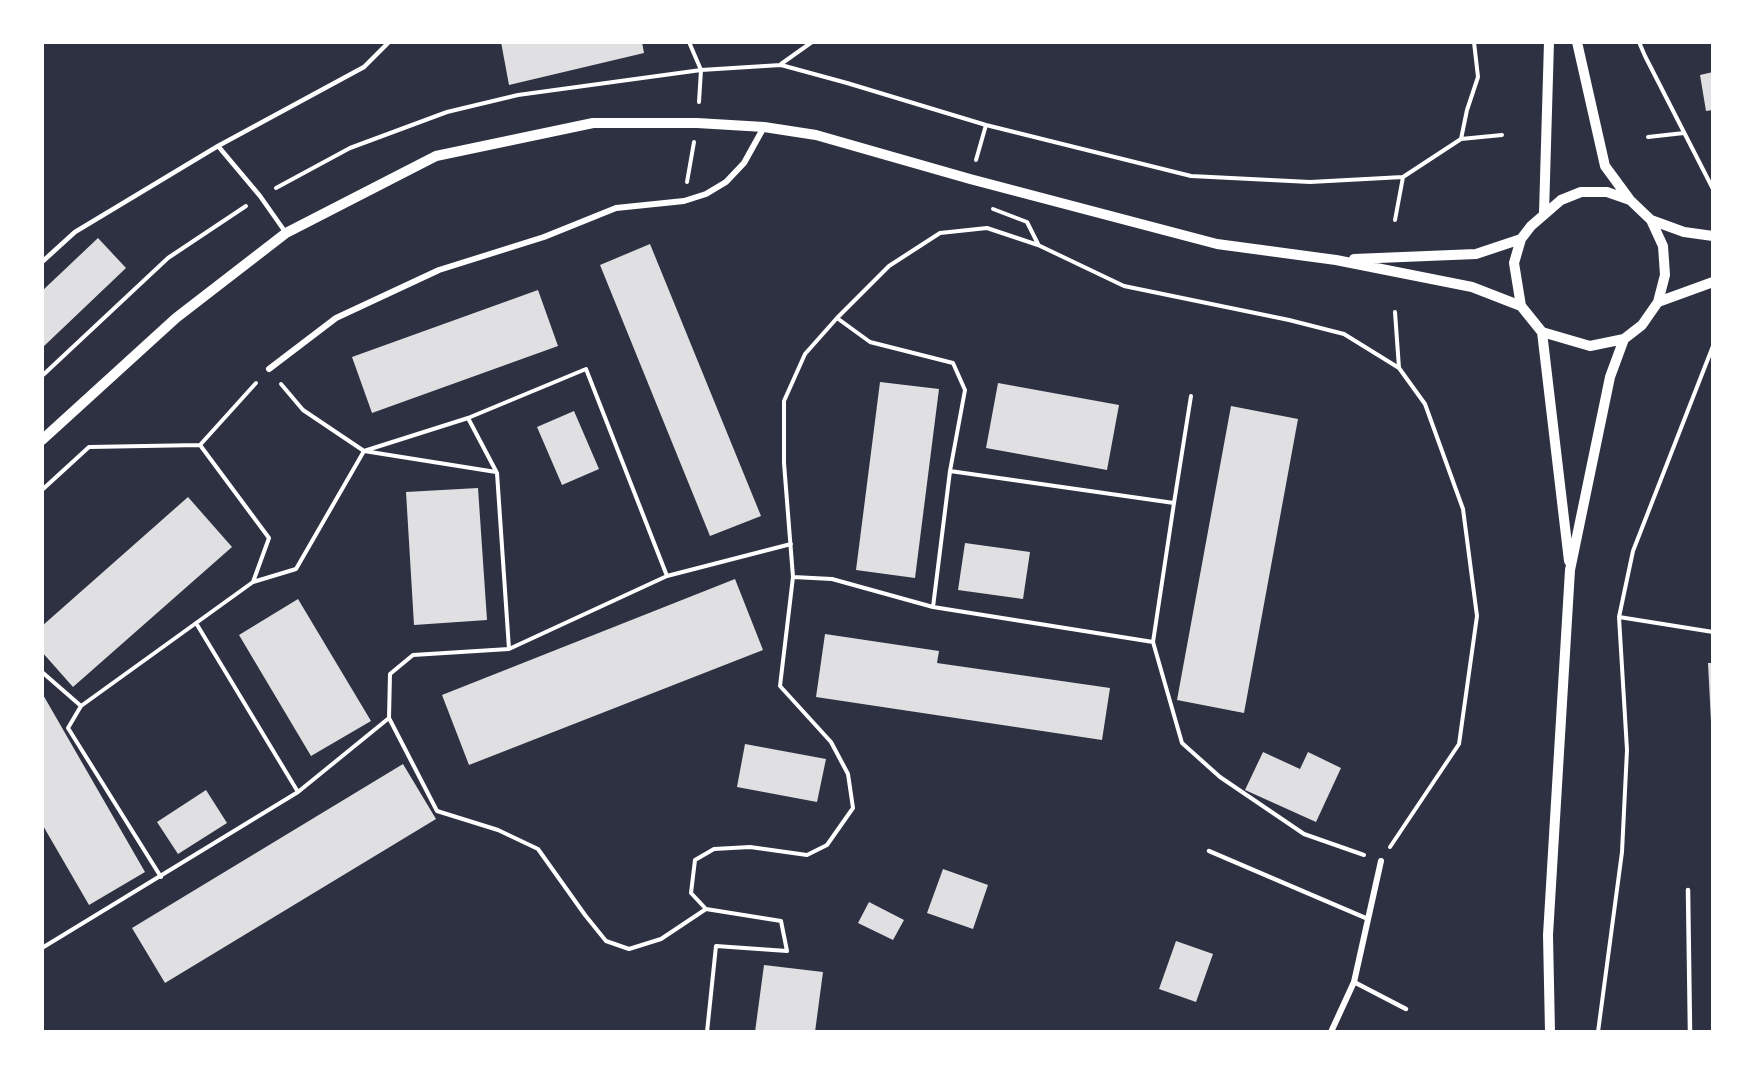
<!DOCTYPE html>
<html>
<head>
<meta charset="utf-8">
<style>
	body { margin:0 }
	#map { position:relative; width:1755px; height:1074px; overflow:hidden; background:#2d3142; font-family:"Noto Sans",sans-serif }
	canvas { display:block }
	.frame { position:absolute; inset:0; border:44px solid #fff; pointer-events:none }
</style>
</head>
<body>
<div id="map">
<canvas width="1755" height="1074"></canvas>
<div class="frame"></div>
</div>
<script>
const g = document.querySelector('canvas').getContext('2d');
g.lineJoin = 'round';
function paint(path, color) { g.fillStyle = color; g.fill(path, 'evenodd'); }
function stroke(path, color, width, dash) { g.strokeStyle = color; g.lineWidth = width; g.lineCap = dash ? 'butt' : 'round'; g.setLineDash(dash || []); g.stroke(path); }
paint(new Path2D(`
	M 501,42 L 642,42 L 644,53 L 509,85 Z
	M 1713,72 L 1713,110 L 1706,111 L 1700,75 Z
	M 98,238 L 126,268 L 42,348 L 42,291 Z
	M 650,244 L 761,516 L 710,536 L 600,265 Z
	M 538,290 L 558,346 L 372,413 L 352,357 Z
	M 880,382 L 939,389 L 915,578 L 856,570 Z
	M 998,383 L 1119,405 L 1107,470 L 986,448 Z
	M 1231,406 L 1298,419 L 1244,713 L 1177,700 Z
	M 574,411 L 599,469 L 562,485 L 537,427 Z
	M 478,488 L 487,620 L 414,625 L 406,492 Z
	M 188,497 L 232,547 L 73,687 L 42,652 L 42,626 Z
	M 965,543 L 1030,552 L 1023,599 L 958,590 Z
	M 735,579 L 763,650 L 469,765 L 442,695 Z
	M 298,599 L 371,721 L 311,756 L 239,635 Z
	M 825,634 L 939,651 L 937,663 L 1110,688 L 1102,740 L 816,697 Z
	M 1708,663 L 1713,663 L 1713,722 L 1711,722 Z
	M 42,693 L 145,872 L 89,905 L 42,824 Z
	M 745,744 L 826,759 L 817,802 L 737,787 Z
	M 1263,752 L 1300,769 L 1308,752 L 1341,768 L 1316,822 L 1245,790 Z
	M 403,764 L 436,819 L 165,983 L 132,928 Z
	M 206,790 L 227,823 L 178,854 L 157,822 Z
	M 943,869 L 988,885 L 973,929 L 927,913 Z
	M 869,902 L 904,920 L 893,940 L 858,923 Z
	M 1176,941 L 1213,954 L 1196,1002 L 1159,989 Z
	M 764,965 L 823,972 L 815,1032 L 755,1032 Z`), '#e0e0e3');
stroke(new Path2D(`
	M 689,42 L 701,70 L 699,102
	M 1639,42 L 1645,56 L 1713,189
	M 781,64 L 812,42
	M 1648,137 L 1684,133
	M 1461,139 L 1467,110 L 1478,77 L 1474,42
	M 976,160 L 986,125
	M 687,182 L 694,142
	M 276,188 L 350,148 L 447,112 L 518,95 L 701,70 L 781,65 L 847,83 L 986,125 L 1191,176 L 1310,182 L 1403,177 L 1461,139 L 1502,135
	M 993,209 L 1027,222 L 1038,244
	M 1395,220 L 1403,177
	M 1395,312 L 1399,368
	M 837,318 L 870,342 L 953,363 L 965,390 L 950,471 L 1174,503 L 1153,642
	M 42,376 L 168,258 L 246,206
	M 281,384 L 303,410 L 364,451 L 468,418 L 586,369 L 667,576 L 791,544
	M 468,418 L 497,473 L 509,649 L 413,655 L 390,674 L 389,718 L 437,811 L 498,830 L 538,849 L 585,915 L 606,941 L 629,949 L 661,939 L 706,909
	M 200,445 L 269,538 L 253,582
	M 42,490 L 89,447 L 200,445 L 256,383
	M 1174,503 L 1191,396
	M 793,577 L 832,579 L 933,607 L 1153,642 L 1182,743 L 1220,777 L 1304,834 L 1364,855
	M 933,607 L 950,471
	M 1619,617 L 1713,632
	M 196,623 L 298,792
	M 509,649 L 667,576
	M 42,672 L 81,706
	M 161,877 L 68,728 L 81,706 L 253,582 L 296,569 L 364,451 L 496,472
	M 42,948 L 298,792 L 389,718
	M 707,1032 L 716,946 L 787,951 L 781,921 L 706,909 L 691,893 L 695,860 L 714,849 L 750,847 L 807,855 L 827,845 L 853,808 L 848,774 L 831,742 L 780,686 L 793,577 L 784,463 L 784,401 L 805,354 L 837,318 L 889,266 L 940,233 L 987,228 L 1038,245 L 1124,286 L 1289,320 L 1344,334 L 1399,368 L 1425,404 L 1463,509 L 1477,616 L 1459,744 L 1390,847
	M 1598,1032 L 1622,852 L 1627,750 L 1619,617 L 1633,551 L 1713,346`), '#fff', 4);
stroke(new Path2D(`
	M 218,146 L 364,67 L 389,42
	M 42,262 L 75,232 L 218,146 L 260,196 L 286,233
	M 1209,851 L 1368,919
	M 1688,890 L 1690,1032
	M 1354,982 L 1406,1009`), '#fff', 4.5);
stroke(new Path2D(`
	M 269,369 L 336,318 L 439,270 L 544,237 L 616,208 L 684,201 L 706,194 L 726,182 L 744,163 L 764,127
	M 1331,1032 L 1354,982 L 1381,861`), '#fff', 6);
stroke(new Path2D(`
	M 1577,42 L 1605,166 L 1630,200 L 1651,220 L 1663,246 L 1665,275 L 1658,302 L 1642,325 L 1624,339 L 1590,346 L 1542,332 L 1521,306 L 1514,263 L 1521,239 L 1531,226 L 1561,200 L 1581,192 L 1607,192 L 1630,200
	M 1544,213 L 1549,42
	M 1651,220 L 1684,232 L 1713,236
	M 1354,259 L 1476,254 L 1521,239
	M 1658,302 L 1713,282
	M 1542,332 L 1569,561
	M 42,440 L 176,318 L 286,233 L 436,156 L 593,123 L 697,123 L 764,127 L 816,135 L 970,179 L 1217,244 L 1336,260 L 1472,287 L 1521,306
	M 1550,1032 L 1548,935 L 1570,570 L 1610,377 L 1624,339`), '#fff', 10);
</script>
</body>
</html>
